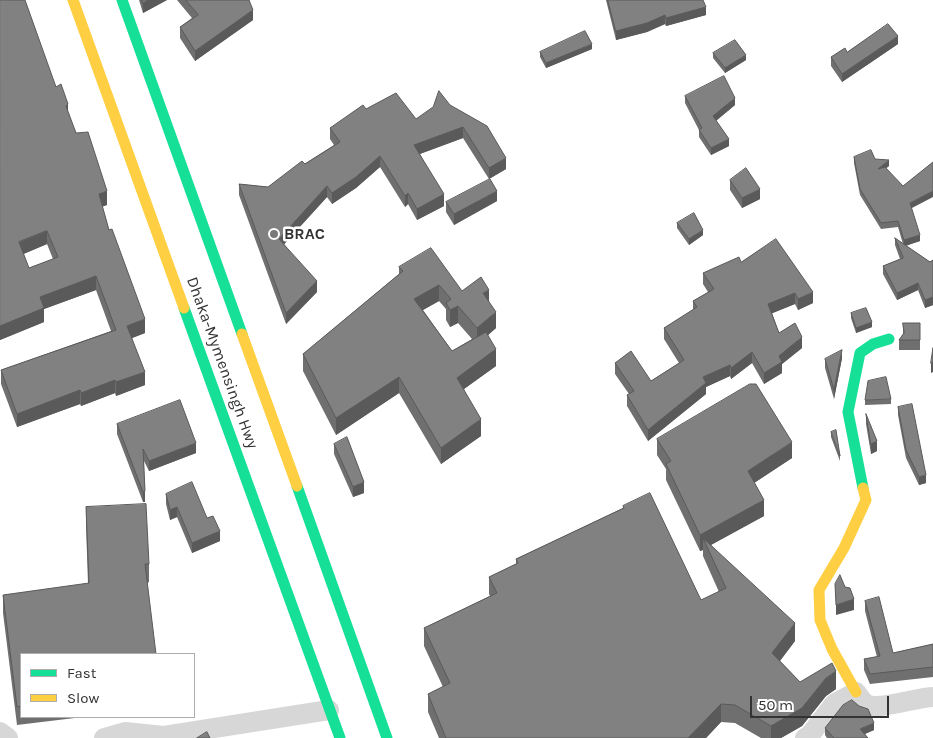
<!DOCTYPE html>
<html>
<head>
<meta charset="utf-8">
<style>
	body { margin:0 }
	#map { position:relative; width:933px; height:738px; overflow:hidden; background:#fff; font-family:Karla,sans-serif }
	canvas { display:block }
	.legend { position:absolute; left:20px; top:653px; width:175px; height:65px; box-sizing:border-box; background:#fff; border:1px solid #adadad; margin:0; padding:6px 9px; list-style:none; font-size:15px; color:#333 }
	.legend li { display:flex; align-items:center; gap:10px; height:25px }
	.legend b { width:25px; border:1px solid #adadad }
	.scale { position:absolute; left:750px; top:696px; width:139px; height:22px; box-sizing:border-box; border:2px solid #333; border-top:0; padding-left:6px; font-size:15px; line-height:18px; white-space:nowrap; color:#333; -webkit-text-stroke:4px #fff; paint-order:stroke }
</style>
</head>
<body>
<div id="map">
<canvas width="933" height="738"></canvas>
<ul class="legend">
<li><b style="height:6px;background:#16e098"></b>Fast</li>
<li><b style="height:6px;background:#ffcf43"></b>Slow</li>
</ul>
<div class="scale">50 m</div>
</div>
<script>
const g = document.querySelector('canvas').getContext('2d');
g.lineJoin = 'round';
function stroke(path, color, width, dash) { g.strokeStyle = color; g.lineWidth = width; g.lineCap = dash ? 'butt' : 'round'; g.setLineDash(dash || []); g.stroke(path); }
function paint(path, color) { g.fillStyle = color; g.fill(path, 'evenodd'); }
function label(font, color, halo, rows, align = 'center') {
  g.font = font + ' Karla,sans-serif'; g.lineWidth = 5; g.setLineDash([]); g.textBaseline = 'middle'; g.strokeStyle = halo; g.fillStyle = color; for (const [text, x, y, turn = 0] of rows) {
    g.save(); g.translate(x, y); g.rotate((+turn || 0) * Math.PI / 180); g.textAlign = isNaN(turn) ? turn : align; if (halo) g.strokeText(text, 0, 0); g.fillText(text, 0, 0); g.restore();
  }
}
stroke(new Path2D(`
	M 0,732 L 8,738
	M 104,738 L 125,732 L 164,736 L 329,710
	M 805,738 L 810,735 L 835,703 L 856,692 C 859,696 862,701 866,704 C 879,711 917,697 933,697`), '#d7d7d7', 20);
stroke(new Path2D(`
	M 122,0 L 242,334
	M 184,308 L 340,738
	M 297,486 L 387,738
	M 863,488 L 848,412 L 860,353 L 873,344 L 889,339`), '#16e098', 11);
stroke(new Path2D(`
	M 73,0 L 184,308
	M 242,334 L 297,486
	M 856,692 L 832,649 L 820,620 L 819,590 L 844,548 L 866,500 L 863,488`), '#ffcf43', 11);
paint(new Path2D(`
	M 139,0 L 167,0 L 143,13 Z
	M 177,0 L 249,0 L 253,20 L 195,61 L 180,38 L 180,27 L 192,18 Z
	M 606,0 L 703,0 L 706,15 L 666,26 L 665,24 L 647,32 L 616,40 Z
	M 898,44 L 842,82 L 831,66 L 831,57 Z
	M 592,49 L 546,68 L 540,57 L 540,52 Z
	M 713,53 L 746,60 L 725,73 L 713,58 Z
	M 56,87 L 68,113 L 76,133 L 107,205 L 102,206 L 109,230 L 145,333 L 132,338 L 145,385 L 116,396 L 115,393 L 81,406 L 80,404 L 17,427 L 1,384 L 1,370 L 111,331 L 96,290 L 44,309 L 44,322 L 0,340 ZM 47,244 L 53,259 L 29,268 L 23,254 Z
	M 685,96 L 735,105 L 716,121 L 729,146 L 711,155 L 699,137 L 699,130 L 685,103 Z
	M 450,105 L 506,169 L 489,179 L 463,138 L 420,154 L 444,206 L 417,220 L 408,204 L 405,207 L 380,167 L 356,188 L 332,204 L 327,197 L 284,244 L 317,292 L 286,324 L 239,195 L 239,184 L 268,187 L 334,145 L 330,139 L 330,128 L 366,109 L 416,119 Z
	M 854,157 L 875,159 L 889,166 L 886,168 L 911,208 L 920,241 L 906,246 L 930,262 L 933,260 L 933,305 L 925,308 L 918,290 L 897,300 L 883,274 L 883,266 L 900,259 L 895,245 L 895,238 L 903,244 L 898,227 L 881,229 L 860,195 L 854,163 Z
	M 730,180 L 760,199 L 742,208 L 730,190 Z
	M 497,201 L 454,225 L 446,212 L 446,202 Z
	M 677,223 L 703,235 L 689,245 L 677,228 Z
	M 741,262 L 813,303 L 798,310 L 795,304 L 772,313 L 779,333 L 802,348 L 782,364 L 782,373 L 764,384 L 752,363 L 731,379 L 730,376 L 706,387 L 706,394 L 648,441 L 627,406 L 627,395 L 629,394 L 615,374 L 615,363 L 651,381 L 679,363 L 664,339 L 664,328 L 693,310 L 693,301 L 708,292 L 703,284 L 703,273 Z
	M 399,267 L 462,291 L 489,303 L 496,328 L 488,335 L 496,366 L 464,389 L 481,436 L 441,464 L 399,393 L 336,435 L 303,371 L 303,354 L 399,274 ZM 439,301 L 446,309 L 446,320 L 450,327 L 458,323 L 472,339 L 452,351 L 423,310 Z
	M 851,313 L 872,327 L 856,333 L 851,318 Z
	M 903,323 L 920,340 L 920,350 L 899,350 L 899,340 L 903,334 Z
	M 842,358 L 834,399 L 825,368 L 825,359 Z
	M 891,399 L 891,404 L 865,405 L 865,400 Z
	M 898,407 L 926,483 L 919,485 L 906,458 L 898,415 Z
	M 866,414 L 877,451 L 871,454 L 866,424 Z
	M 117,424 L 196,453 L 149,471 L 144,461 L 145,502 L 143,502 L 117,434 Z
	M 831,432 L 840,456 L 840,461 L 831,437 Z
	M 657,439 L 792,458 L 754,483 L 764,516 L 711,545 L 795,641 L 780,661 L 800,682 L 836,689 L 826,696 L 802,726 L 781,738 L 761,738 L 735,723 L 721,722 L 706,738 L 439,738 L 428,712 L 428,694 L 443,687 L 424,646 L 424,628 L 490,596 L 489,594 L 489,577 L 516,564 L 516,559 L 623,508 L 623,506 L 701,600 L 719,592 L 703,556 L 703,550 L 700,551 L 666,480 L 666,469 L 657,455 Z
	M 334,444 L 364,493 L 353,497 L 334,454 Z
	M 166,494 L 207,518 L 220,541 L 192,553 L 177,517 L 170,520 L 166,504 Z
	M 86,507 L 149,564 L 149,582 L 147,583 L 21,654 L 21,717 L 83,717 L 17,725 L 3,613 L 3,595 L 88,584 L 86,525 Z
	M 865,601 L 893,653 L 933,644 L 933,677 L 870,684 L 864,670 L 864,659 L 877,657 L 865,611 Z
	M 825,728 L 874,730 L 865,734 L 868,738 L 827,738 L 825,735 Z`), '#6f6f6f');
paint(new Path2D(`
	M 149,0 L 167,0 L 143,13 L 143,3 Z
	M 706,7 L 706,15 L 666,26 L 666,18 Z
	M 253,10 L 253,20 L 195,61 L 195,51 Z
	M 665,15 L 665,24 L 647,32 L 616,40 L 616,31 Z
	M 898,36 L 898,44 L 842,82 L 842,74 Z
	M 592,44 L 592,49 L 546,68 L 546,63 Z
	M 746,55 L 746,60 L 725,73 L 725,68 Z
	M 735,98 L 735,105 L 713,123 L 713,116 Z
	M 68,104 L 68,118 L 66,106 Z
	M 463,127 L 463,138 L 414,156 L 414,145 Z
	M 729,139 L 729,146 L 711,155 L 711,148 Z
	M 380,156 L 380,167 L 356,188 L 332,204 L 332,193 Z
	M 506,158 L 506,169 L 489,179 L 489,168 Z
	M 889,160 L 889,166 L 878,175 L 878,169 Z
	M 327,186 L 327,197 L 279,250 L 279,239 Z
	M 760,189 L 760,199 L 742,208 L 742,198 Z
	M 107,191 L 107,205 L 99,208 L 99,194 Z
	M 497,191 L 497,201 L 454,225 L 454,214 Z
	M 933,191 L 933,197 L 910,209 L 910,203 Z
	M 408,193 L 408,204 L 405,207 L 405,196 Z
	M 444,194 L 444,206 L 417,220 L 417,209 Z
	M 703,230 L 703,235 L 689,245 L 689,239 Z
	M 47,231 L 47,244 L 19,256 L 19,242 Z
	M 920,235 L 920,241 L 904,246 L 904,240 Z
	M 96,276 L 96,290 L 44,309 L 44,322 L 0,340 L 0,326 L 40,297 Z
	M 317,281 L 317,292 L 286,324 L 286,313 Z
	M 918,283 L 918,290 L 897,300 L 897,293 Z
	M 439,285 L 439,301 L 414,315 L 414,299 Z
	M 489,290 L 489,306 L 483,293 Z
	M 813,292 L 813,303 L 798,310 L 798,299 Z
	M 795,293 L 795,304 L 768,315 L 768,304 Z
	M 933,297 L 933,305 L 925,308 L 925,300 Z
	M 458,306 L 458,323 L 450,327 L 450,310 Z
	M 496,312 L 496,328 L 477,345 L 477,328 Z
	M 145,319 L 145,333 L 127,340 L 127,326 Z
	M 872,322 L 872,327 L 856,333 L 856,328 Z
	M 802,337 L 802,348 L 782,364 L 782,373 L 764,384 L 764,373 L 779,356 Z
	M 496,349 L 496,366 L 457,394 L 457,378 Z
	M 842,350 L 842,358 L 834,399 L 834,390 Z
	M 752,352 L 752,363 L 731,379 L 731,368 Z
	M 933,362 L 933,372 L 931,373 L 931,363 Z
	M 730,365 L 730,376 L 706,387 L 706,394 L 648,441 L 648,430 L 703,377 Z
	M 145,372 L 145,385 L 116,396 L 116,382 Z
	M 399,377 L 399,393 L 336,435 L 336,418 Z
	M 115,380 L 115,393 L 81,406 L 81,393 Z
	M 80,390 L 80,404 L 17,427 L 17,414 Z
	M 481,419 L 481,436 L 441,464 L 441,448 Z
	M 877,441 L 877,451 L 871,454 L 871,444 Z
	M 792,442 L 792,458 L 748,487 L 748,471 Z
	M 196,443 L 196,453 L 149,471 L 149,461 Z
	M 926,475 L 926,483 L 919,485 L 919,477 Z
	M 364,482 L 364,493 L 353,497 L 353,487 Z
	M 145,491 L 145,502 L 143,502 L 143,492 Z
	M 764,500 L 764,516 L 707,547 L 703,538 L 703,550 L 700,551 L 700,535 Z
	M 177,507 L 177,517 L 170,520 L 170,510 Z
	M 220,531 L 220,541 L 192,553 L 192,543 Z
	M 854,599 L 854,610 L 836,615 L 836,605 Z
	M 795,623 L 795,641 L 772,671 L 772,653 Z
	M 836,671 L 836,689 L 826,696 L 802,726 L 781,738 L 771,738 L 771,726 L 826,678 Z
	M 721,704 L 721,722 L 706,738 L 688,738 Z
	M 874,723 L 874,730 L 860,736 L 860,729 Z`), '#5a5a5a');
const building = new Path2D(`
	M 0,0 L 25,0 L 56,87 L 61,84 L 68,104 L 66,106 L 76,133 L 88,132 L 107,191 L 99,194 L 109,230 L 112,229 L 145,319 L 127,326 L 145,372 L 116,382 L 115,380 L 81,393 L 80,390 L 17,414 L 1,370 L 116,330 L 96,276 L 40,297 L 44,308 L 0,326 ZM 47,231 L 58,257 L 29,268 L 19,242 Z
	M 142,0 L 149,0 L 143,3 Z
	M 186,0 L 249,0 L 253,10 L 195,51 L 180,27 L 198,15 Z
	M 608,0 L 703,0 L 706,7 L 666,18 L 665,15 L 647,23 L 616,31 Z
	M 888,24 L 898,36 L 842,74 L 831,57 L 845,48 L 847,52 Z
	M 585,31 L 592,44 L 546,63 L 540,52 Z
	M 735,40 L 746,55 L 725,68 L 713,53 Z
	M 724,76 L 735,98 L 713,116 L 729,139 L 711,148 L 699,130 L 702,128 L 685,96 Z
	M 439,91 L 450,105 L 487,126 L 506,158 L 489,168 L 463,127 L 414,145 L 444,194 L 417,209 L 408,193 L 405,196 L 380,156 L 356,177 L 332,193 L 327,186 L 279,239 L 317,281 L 286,313 L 239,184 L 268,187 L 302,161 L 305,164 L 340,142 L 330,128 L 363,105 L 366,109 L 396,93 L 416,119 L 433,107 Z
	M 871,150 L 875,159 L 889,160 L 878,169 L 885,167 L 903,186 L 933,162 L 933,191 L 910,203 L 920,235 L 904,240 L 898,221 L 881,223 L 860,189 L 854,157 Z
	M 746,168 L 760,189 L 742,198 L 730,180 Z
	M 490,179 L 497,191 L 454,214 L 446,202 Z
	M 694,213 L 703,230 L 689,239 L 677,223 Z
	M 895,238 L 930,262 L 933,260 L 933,297 L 925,300 L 918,283 L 897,293 L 883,266 L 903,258 Z
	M 776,239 L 813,292 L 798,299 L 795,293 L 768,304 L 779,333 L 795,323 L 802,337 L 779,356 L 782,362 L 764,373 L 752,352 L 731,368 L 730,365 L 703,377 L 706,383 L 648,430 L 627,395 L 634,391 L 615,363 L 631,351 L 651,381 L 684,360 L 664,328 L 697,307 L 693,301 L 714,289 L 703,273 L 739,257 L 741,262 Z
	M 431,248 L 462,291 L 481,277 L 489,290 L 483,293 L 496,312 L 477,328 L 458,306 L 450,310 L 446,303 L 451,299 L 439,285 L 414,299 L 452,351 L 486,332 L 496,349 L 457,378 L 481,419 L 441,448 L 399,377 L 336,418 L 303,354 L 403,271 L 399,267 Z
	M 866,308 L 872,322 L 856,328 L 851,313 Z
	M 903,323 L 920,323 L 920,340 L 899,340 L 904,333 Z
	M 933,348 L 933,362 L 931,363 Z
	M 842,350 L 834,390 L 825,359 Z
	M 886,377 L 891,399 L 865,400 L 868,381 Z
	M 750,384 L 756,384 L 792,442 L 748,471 L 764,500 L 700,535 L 666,464 L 671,461 L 657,439 Z
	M 180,400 L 196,443 L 149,461 L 143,449 L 145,491 L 143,492 L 117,424 Z
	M 912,404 L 926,475 L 919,477 L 906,450 L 898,407 Z
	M 866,414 L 877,441 L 871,444 Z
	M 836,430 L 840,456 L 831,432 Z
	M 347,437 L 364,482 L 353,487 L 334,444 Z
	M 192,482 L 207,518 L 213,516 L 220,531 L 192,543 L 177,507 L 170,510 L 166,494 Z
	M 650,493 L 701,600 L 726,588 L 703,538 L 795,623 L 772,653 L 800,682 L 832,663 L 836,671 L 826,678 L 802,708 L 771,726 L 735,705 L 721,704 L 688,738 L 446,738 L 428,694 L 450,683 L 424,628 L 497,593 L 489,577 L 518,563 L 516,559 L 624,508 L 623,506 Z
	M 146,504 L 149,564 L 145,564 L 156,654 L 21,654 L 21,706 L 17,707 L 3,595 L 89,583 L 86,507 Z
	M 840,575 L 845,587 L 850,588 L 854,599 L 836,605 L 835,584 Z
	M 879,597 L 893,653 L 933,644 L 933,667 L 870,674 L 864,659 L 880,656 L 865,601 Z
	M 852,700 L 859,706 L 868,709 L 874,723 L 860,729 L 868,738 L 834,738 L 825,728 L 843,705 Z
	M 207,732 L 210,738 L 197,738 Z`);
paint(building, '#818181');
stroke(building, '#5a5a5a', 1);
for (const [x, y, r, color] of [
	[274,234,5,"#7a7a7a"]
]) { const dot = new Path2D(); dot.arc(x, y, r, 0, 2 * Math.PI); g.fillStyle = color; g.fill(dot); stroke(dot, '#fff', 2); }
label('bold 16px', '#333', '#fff', [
	["BRAC",284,234]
], 'left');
label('16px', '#333', '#fff', [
	["Dhaka-Mymensingh Hwy",222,363,70]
]);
</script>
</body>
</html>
